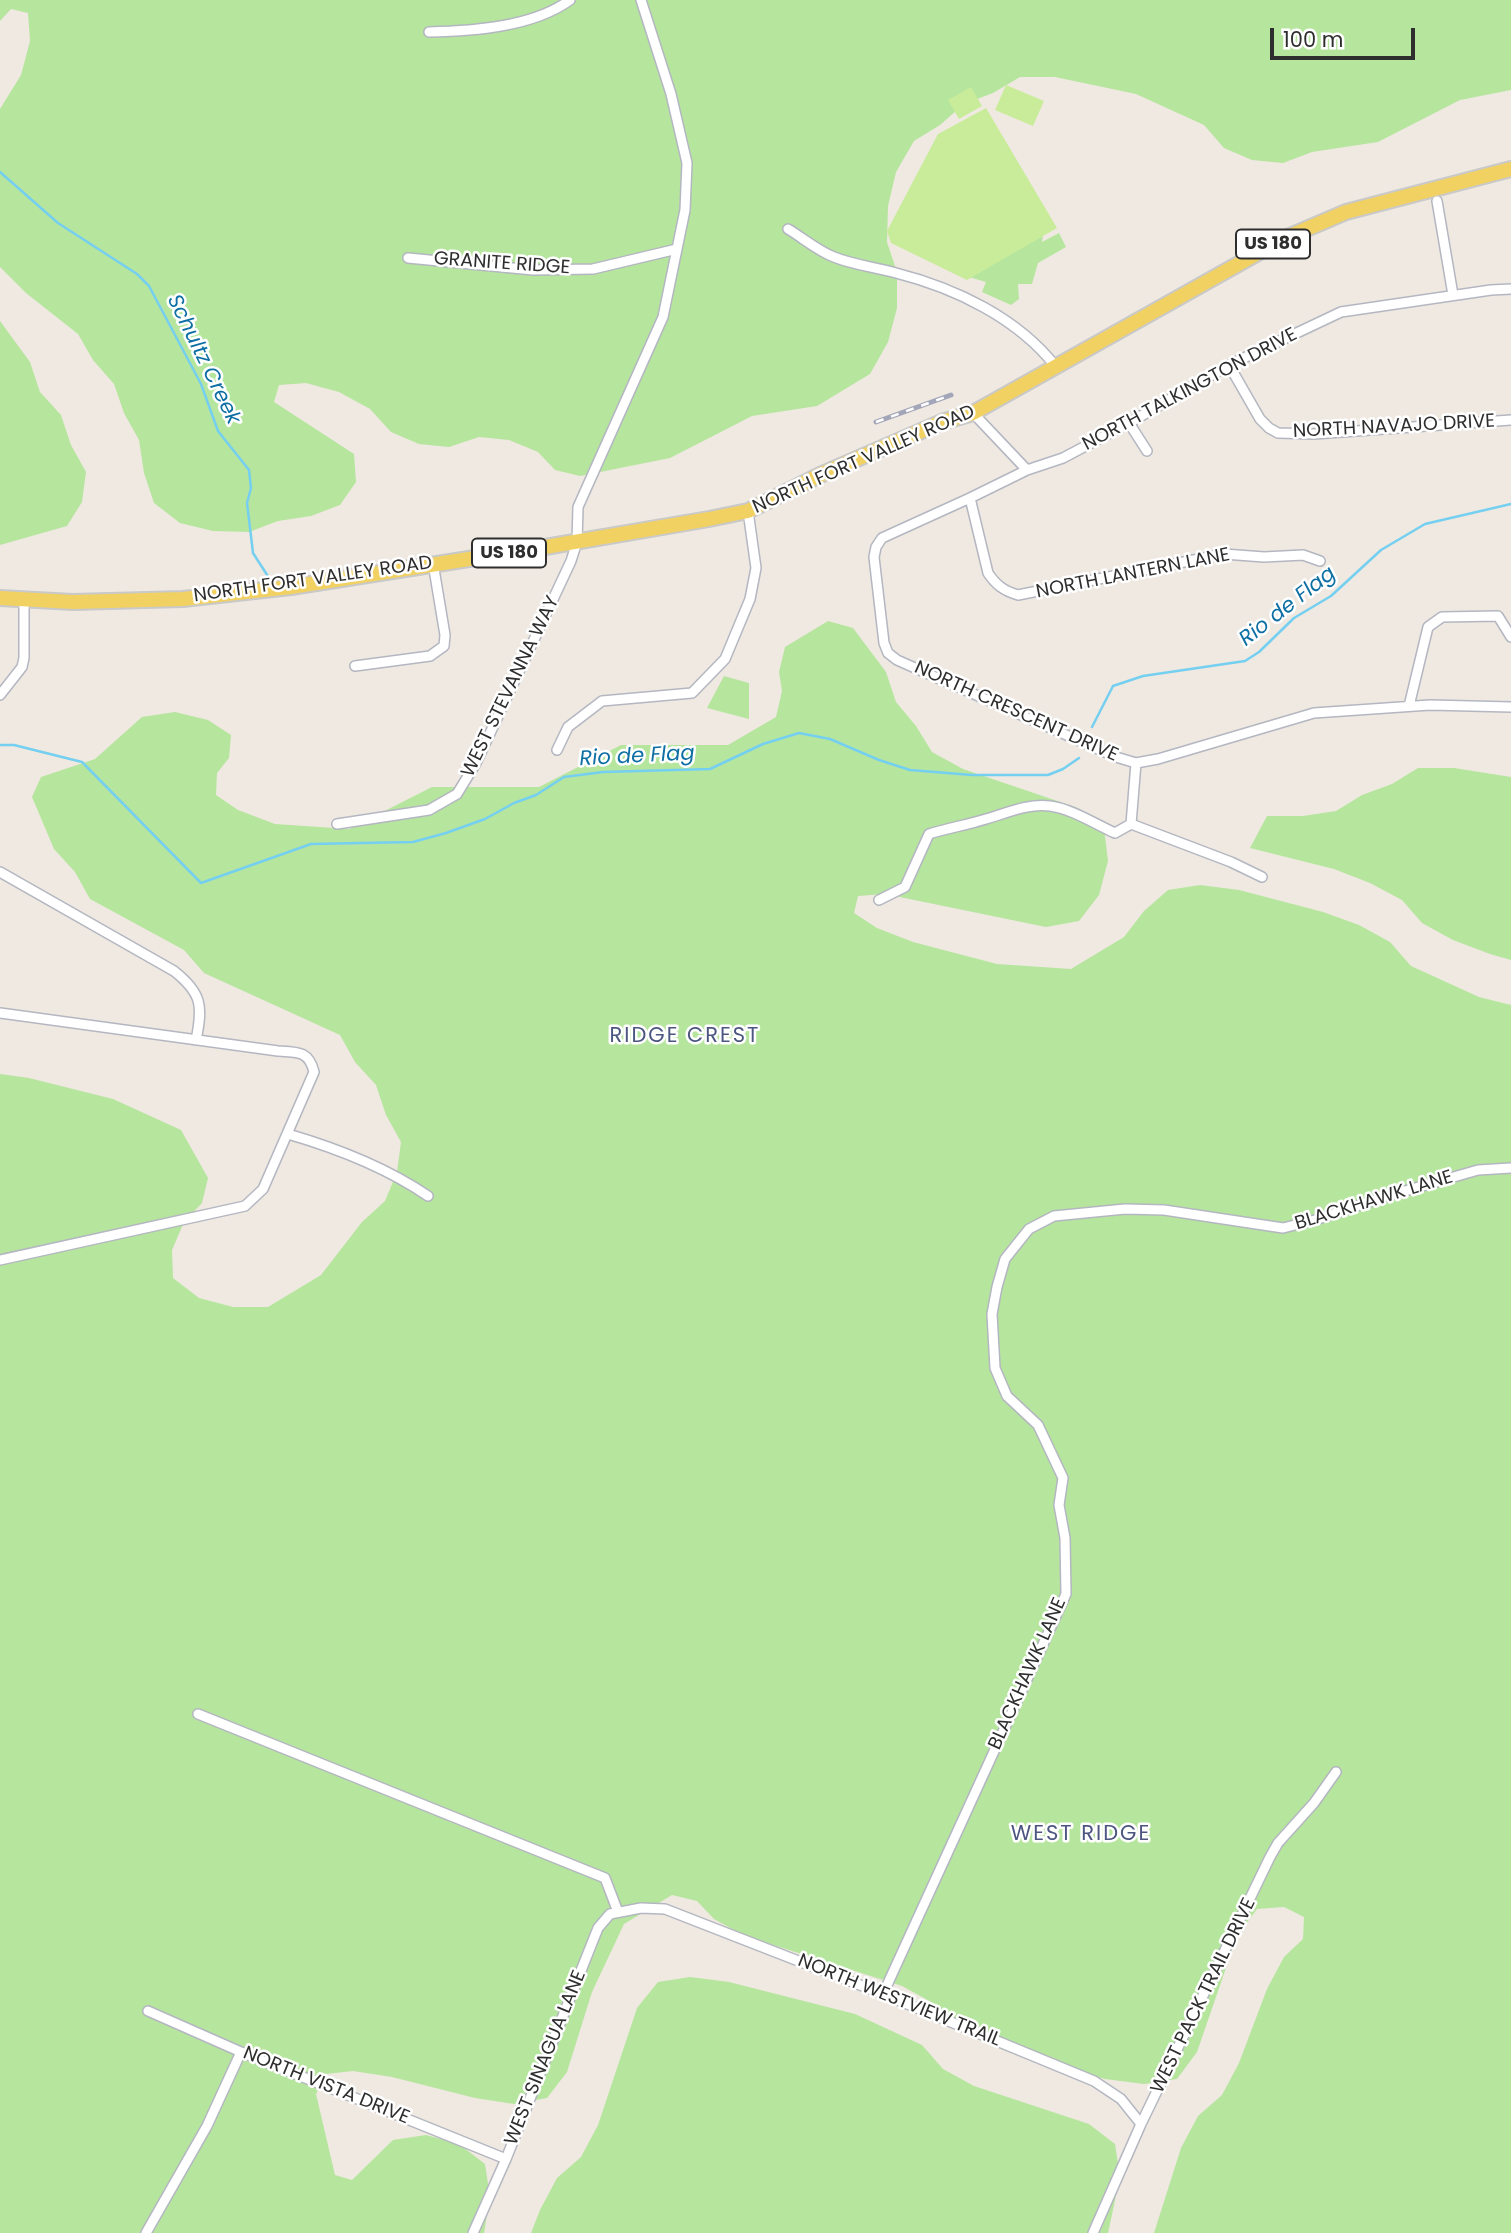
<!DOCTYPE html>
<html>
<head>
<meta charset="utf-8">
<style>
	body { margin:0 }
	#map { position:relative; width:1511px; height:2233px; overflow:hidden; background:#efe9e1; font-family:Poppins,sans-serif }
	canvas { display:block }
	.scale { position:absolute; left:1270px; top:28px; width:145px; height:32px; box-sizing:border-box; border:4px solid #2e2e2e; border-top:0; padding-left:9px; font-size:21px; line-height:24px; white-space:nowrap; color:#2e2e2e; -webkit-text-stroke:5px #fff; paint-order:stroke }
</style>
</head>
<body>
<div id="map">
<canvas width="1511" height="2233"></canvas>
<div class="scale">100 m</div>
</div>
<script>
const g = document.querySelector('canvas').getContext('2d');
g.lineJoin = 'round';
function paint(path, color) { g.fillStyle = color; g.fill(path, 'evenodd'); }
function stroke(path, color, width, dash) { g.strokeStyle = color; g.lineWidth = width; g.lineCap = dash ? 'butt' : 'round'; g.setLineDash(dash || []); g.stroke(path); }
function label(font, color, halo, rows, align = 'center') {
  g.font = font + ' Poppins,sans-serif'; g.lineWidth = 5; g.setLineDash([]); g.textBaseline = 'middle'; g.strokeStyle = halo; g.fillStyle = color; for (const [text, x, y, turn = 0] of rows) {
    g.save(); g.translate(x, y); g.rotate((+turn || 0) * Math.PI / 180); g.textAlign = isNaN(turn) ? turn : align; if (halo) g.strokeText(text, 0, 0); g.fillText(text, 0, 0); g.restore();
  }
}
paint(new Path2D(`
	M 0,0 L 1511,0 L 1511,90 L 1460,100 L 1378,142 L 1312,152 L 1283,163 L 1252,160 L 1224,148 L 1204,125 L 1136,94 L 1055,77 L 1020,77 L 993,93 L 964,104 L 940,125 L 914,141 L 896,172 L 888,206 L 887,242 L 897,272 L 897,308 L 888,342 L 870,374 L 817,406 L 752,416 L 670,458 L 580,476 L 555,470 L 538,452 L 509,440 L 479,437 L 449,447 L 419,444 L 391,432 L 370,409 L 339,392 L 306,383 L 279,385 L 274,402 L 354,454 L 356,482 L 340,505 L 311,516 L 278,521 L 249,532 L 213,531 L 180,523 L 154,503 L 144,473 L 139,440 L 124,413 L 114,384 L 93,360 L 78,334 L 26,293 L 0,267 L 0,109 L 21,75 L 30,41 L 28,13 L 11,9 L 0,21 Z
	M 1045,220 L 1042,242 L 1059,233 L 1066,247 L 1038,263 L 1032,284 L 1018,284 L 1019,299 L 1011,305 L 982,292 L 986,282 L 955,273 Z
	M 0,321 L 30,362 L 40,392 L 61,415 L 71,445 L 86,472 L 82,502 L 67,526 L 0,545 Z
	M 828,621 L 853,628 L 886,672 L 896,702 L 916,726 L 932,752 L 963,769 L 1078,808 L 1104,828 L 1108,861 L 1099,895 L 1079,921 L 1046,927 L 885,894 L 858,896 L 854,913 L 877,928 L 913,942 L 997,964 L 1071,969 L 1124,937 L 1144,911 L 1168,890 L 1200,885 L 1239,890 L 1323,912 L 1359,925 L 1390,942 L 1411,966 L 1479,997 L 1511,1005 L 1511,2233 L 1154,2233 L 1181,2148 L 1198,2116 L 1222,2095 L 1239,2063 L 1267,1989 L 1284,1957 L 1303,1939 L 1304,1917 L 1284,1907 L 1257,1909 L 1237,1936 L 1197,2052 L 1177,2079 L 1144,2084 L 1105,2079 L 1022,2057 L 985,2043 L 954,2026 L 933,2003 L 902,1986 L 745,1936 L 714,1919 L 697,1901 L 672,1895 L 624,1924 L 592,1992 L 567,2072 L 547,2098 L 514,2104 L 475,2098 L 392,2077 L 353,2071 L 326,2074 L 316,2094 L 335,2175 L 352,2180 L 393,2140 L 426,2135 L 459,2144 L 485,2164 L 490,2197 L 484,2233 L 0,2233 L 0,1074 L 29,1078 L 113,1099 L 181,1130 L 208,1178 L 202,1203 L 184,1222 L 172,1250 L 173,1278 L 199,1298 L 233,1307 L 268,1307 L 321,1275 L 362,1222 L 385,1201 L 397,1172 L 401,1142 L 386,1115 L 376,1085 L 355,1062 L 340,1035 L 204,973 L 184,950 L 90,899 L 75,872 L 54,849 L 32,797 L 41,777 L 95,759 L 142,717 L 175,712 L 208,720 L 231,735 L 229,758 L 217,773 L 216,795 L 238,810 L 275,824 L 349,829 L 432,787 L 539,787 L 621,745 L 728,745 L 776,717 L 782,691 L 779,672 L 785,647 Z
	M 724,676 L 749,683 L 749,719 L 707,708 Z
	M 1418,768 L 1454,768 L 1511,777 L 1511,960 L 1490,954 L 1453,940 L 1422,923 L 1402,900 L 1370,883 L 1334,869 L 1250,848 L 1267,816 L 1303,816 L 1336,811 L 1362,795 L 1392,784 Z
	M 690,1977 L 729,1982 L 855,2014 L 922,2045 L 943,2069 L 974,2086 L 1089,2124 L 1115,2144 L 1120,2177 L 1108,2233 L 531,2233 L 540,2210 L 557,2178 L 581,2157 L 598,2125 L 637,2008 L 658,1982 Z`), '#b6e59e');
paint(new Path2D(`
	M 1006,85 L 1044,101 L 1033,126 L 995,110 Z
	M 971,87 L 982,106 L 959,119 L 948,100 Z
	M 986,108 L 1057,228 L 967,280 L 891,243 L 887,231 L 938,134 Z`), '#c9ec9a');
stroke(new Path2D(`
	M 0,172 L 58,223 L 137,274 L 149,286 L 201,384 L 218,431 L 249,470 L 251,488 L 247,503 L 253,553 L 271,581
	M 1092,727 L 1113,686 L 1143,676 L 1245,661 L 1259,652 L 1294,618 L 1331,596 L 1381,550 L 1425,524 L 1511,504
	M 0,745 L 14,745 L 82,762 L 201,883 L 311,844 L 413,842 L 446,833 L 485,819 L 514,803 L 536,795 L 564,777 L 603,772 L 710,769 L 763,744 L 799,733 L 830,739 L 879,760 L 910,770 L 972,775 L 1048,775 L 1063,769 L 1079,758`), '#75cff0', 2.5);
const minor = new Path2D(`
	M 429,32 C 473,31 533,27 570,0
	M 1437,201 L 1453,295
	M 788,229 C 803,238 818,251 834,257 C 853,265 876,267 896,273 C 955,288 1018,318 1056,367
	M 408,258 L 533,270 L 593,269 L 677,249
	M 1511,289 L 1491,290 L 1341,312 L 1229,365 L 1129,423 L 1063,458 L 1027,470 L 970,498 L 882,538 L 876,547 L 874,557 L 884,643 L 888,653 L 897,660 L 1116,757 L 1136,763 L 1158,759 L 1314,713 L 1430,705 L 1511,707
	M 1229,365 L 1260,419 L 1269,428 L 1278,433 L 1314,434 L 1511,420
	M 973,413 L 1027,470
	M 1129,423 L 1147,451
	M 970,498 L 988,573 C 996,585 1004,591 1018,595 L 1224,554 L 1264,557 L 1303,555 L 1320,561
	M 355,666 L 430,656 L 444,646 L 445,635 L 433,563
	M 0,695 L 22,667 L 24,658 L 24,600
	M 1409,706 L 1428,627 L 1442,617 L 1498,616 L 1511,637
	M 557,750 L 568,727 L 602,701 L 692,693 L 725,659 L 750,599 L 756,568 L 748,511
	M 337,824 L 429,810 L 457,794 L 476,763 L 571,561 L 577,542 L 578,507 L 663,317 L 685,210 L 687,163 L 671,94 L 641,0
	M 1131,824 L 1231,862 L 1262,877
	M 0,872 L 174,971 C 202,993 203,1006 196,1040
	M 879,900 L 905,887 L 929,834 C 948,828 967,825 986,819 C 1007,813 1028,803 1050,806 C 1072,809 1095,824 1115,833 L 1131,824 L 1136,763
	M 0,1013 L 278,1051 C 298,1052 309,1051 314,1072 L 263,1189 L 245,1206 L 0,1260
	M 288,1134 C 336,1148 387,1168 428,1196
	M 198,1714 L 605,1878 L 618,1912
	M 883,1994 L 1066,1594 L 1065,1538 L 1059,1505 L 1063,1478 L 1038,1425 L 1007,1396 L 995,1368 L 992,1314 L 997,1287 L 1005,1259 L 1029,1229 L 1054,1216 L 1125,1209 L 1164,1210 L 1283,1228 L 1315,1220 L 1384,1197 L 1478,1170 L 1511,1168
	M 148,2011 L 241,2052 L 506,2159
	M 146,2233 L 207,2126 L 241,2052
	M 473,2233 L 506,2159 L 598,1928 L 610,1914 L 641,1908 L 665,1909 L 883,1994 L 1094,2081 L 1121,2099 L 1141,2124
	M 1093,2233 L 1141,2124 L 1270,1857 L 1278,1843 L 1314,1803 L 1336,1772`);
const primary = new Path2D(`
	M 0,598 L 73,602 L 183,599 L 291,587 L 545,547 L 709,519 L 748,511 L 820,475 L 942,422 L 973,413 L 1283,239 L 1346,212 L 1511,169`);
stroke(minor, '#b4b7c1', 12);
stroke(primary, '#c9c9c9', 18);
stroke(minor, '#fff', 9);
stroke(primary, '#f2d163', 14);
const rail = new Path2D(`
	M 876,422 L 951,395`);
stroke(rail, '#a3a6b8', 5);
stroke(rail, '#fff', 2.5, [8]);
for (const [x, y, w] of [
	[1273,244,74],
	[509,553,74]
]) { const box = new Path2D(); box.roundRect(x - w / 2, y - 14.5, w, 29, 5); g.fillStyle = '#fff'; g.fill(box); stroke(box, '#2e2e2e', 2); }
label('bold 18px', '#2e2e2e', null, [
	["US 180",1273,244],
	["US 180",509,553]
]);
label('19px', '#2e2e2e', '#fff', [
	["GRANITE RIDGE",502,264,4],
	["NORTH TALKINGTON DRIVE",1190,390,-28],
	["NORTH NAVAJO DRIVE",1394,427,-3],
	["NORTH FORT VALLEY ROAD",864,460,-24],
	["NORTH LANTERN LANE",1133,574,-11],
	["NORTH FORT VALLEY ROAD",313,580,-8],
	["WEST STEVANNA WAY",511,687,-64],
	["NORTH CRESCENT DRIVE",1016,712,24],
	["BLACKHAWK LANE",1374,1201,-17],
	["BLACKHAWK LANE",1028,1674,-66],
	["WEST PACK TRAIL DRIVE",1204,1996,-64],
	["NORTH WESTVIEW TRAIL",899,2001,22],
	["WEST SINAGUA LANE",546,2058,-68],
	["NORTH VISTA DRIVE",326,2086,22]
]);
label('italic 21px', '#0d6fa3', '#fff', [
	["Schultz Creek",203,360,64],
	["Rio de Flag",1288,607,-38],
	["Rio de Flag",637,757,-3]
]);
g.letterSpacing = '2px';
label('21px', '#4d5680', '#fff', [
	["RIDGE CREST",685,1037],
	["WEST RIDGE",1081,1835]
]);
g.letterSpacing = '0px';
</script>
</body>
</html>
